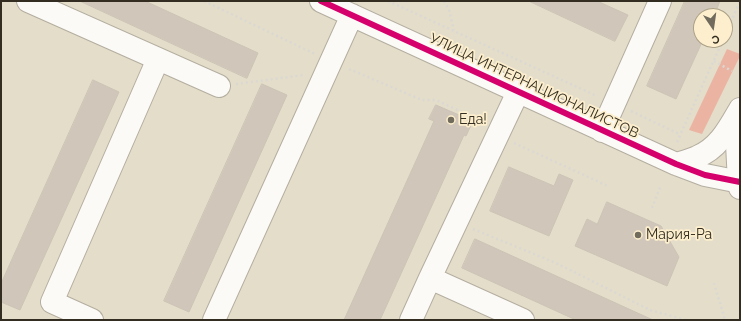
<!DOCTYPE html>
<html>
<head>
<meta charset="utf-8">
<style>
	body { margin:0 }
	#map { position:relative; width:741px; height:321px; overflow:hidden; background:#e4ddca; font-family:Raleway,sans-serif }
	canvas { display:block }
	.frame { position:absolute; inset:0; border:2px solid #322d20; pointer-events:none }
	.north { position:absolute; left:693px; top:8px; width:40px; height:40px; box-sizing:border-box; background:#fdefcd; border:1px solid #aca188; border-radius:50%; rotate:167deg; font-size:11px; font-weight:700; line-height:16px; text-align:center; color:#322d20 }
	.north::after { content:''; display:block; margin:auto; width:14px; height:18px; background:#706b5c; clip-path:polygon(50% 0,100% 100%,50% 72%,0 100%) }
</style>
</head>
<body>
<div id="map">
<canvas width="741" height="321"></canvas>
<div class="frame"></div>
<div class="north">С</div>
</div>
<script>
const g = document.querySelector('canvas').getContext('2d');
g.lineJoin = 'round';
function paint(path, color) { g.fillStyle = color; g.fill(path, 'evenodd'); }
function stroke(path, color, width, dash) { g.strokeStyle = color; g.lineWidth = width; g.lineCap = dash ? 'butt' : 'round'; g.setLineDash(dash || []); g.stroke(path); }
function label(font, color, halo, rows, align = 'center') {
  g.font = font + ' Raleway,sans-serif'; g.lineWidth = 3.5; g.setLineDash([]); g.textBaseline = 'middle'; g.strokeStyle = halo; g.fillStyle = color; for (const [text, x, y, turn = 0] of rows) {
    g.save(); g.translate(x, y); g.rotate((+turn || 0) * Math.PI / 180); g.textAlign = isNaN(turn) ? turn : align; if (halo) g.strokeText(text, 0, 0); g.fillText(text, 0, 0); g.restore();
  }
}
paint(new Path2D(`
	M 727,49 L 740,54 L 740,56 L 702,134 L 689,130 Z`), '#ebb4a2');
const building = new Path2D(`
	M 80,1 L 145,1 L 258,53 L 247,78 Z
	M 529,1 L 597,1 L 628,15 L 615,41 Z
	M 685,1 L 720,1 L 714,16 L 701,16 L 701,40 L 703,40 L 676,99 L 647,86 Z
	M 93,80 L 119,92 L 20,310 L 1,302 L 1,284 Z
	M 262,84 L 287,95 L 189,312 L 164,301 Z
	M 436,105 L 473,121 L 466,136 L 464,135 L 380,320 L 344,320 L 434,121 L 429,119 Z
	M 509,167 L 554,186 L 559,174 L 573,180 L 549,236 L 490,211 Z
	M 607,202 L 661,226 L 679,257 L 667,286 L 575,246 L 587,219 L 597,224 Z
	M 475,239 L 653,320 L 576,320 L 554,310 L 462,268 Z`);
paint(building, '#d0c7ba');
stroke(building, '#ccc3b6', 1);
const minor = new Path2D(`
	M 28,1 L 219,86
	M 321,1 L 676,164 L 705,175 L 740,182
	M 602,131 L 660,1
	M 676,164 C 683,162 691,160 697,157 C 719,148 729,128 740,109
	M 430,278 L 523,320
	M 92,320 L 52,302 L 158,59
	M 214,320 L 352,15
	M 411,320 L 430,278 L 518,92`);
const major = new Path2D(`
	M 740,124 L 737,144 L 739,182 L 740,188`);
stroke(minor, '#b4aea0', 24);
stroke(major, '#b4aea0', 24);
stroke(new Path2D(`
	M 204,1 L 315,54
	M 388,1 L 597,96
	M 444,1 L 449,10 L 454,30
	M 725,36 L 740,1
	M 714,61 L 732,71
	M 349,69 L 422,100 L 436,100 L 483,122
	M 236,84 L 304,75
	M 631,111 L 679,134
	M 677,142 L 723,40
	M 514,143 L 608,186
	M 652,208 L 661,185
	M 473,229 L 556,263 L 650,310 L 686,320
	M 714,283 L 725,320`), '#dad8d2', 2.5, [2, 3]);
stroke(minor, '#fbfaf7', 22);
stroke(major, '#fbfaf7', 22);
stroke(new Path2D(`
	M 321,1 L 676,164 L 705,175 L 740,182`), '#d6006c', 6);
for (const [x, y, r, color] of [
	[451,120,4,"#706b5c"],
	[638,235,4,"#706b5c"]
]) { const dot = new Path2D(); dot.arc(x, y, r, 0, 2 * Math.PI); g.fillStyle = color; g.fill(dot); stroke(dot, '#fdefcd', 1.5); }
label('14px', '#322d20', '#fdefcd', [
	["УЛИЦА ИНТЕРНАЦИОНАЛИСТОВ",534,86,25]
]);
label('14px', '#322d20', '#fdefcd', [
	["Еда!",459,120],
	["Мария-Ра",646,235]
], 'left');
</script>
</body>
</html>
